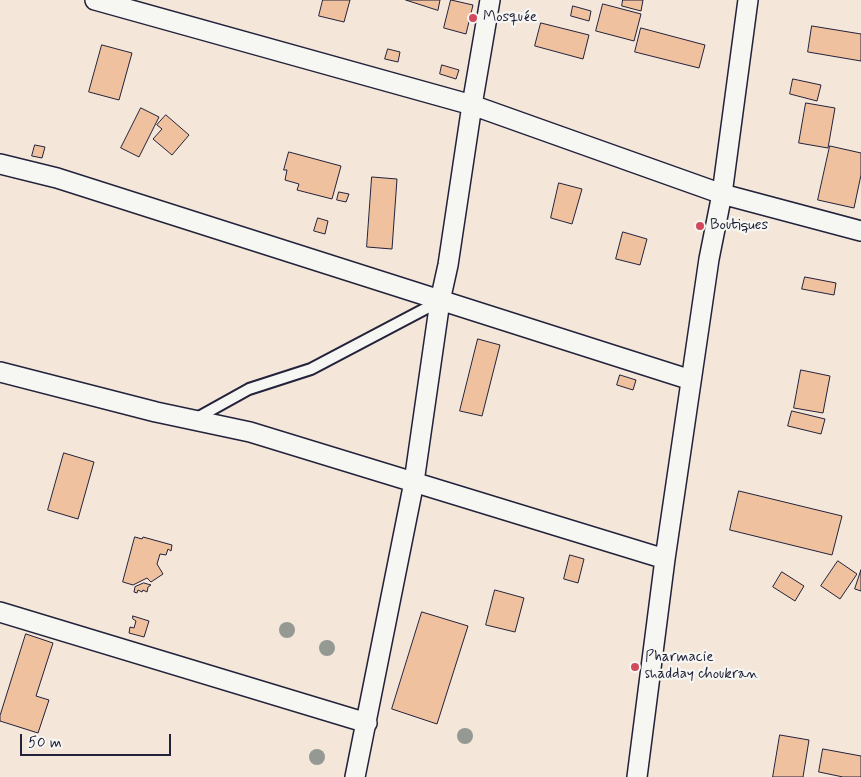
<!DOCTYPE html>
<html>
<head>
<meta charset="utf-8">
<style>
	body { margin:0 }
	#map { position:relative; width:861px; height:777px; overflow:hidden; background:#f4e6d9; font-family:Mynerve,sans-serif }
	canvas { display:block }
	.scale { position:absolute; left:20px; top:734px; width:151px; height:22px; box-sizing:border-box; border:2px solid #22223b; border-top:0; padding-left:6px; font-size:15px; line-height:18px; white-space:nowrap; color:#22223b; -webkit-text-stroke:4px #f6f6f2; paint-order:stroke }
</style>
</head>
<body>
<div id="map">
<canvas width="861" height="777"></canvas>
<div class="scale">50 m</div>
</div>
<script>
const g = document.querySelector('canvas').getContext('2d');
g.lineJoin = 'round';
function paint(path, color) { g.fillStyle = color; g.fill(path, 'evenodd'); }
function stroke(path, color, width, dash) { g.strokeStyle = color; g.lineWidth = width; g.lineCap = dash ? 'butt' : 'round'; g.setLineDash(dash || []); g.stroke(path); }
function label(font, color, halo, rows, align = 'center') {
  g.font = font + ' Mynerve,sans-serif'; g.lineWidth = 4.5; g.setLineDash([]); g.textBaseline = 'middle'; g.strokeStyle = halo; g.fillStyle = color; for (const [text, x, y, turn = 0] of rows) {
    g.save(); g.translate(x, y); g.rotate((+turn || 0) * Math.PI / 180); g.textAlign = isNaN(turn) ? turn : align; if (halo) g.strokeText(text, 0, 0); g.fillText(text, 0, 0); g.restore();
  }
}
const building = new Path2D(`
	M 323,0 L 350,0 L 344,22 L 319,16 Z
	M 406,0 L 440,0 L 438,10 Z
	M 451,0 L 473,5 L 466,34 L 444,28 Z
	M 623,0 L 643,0 L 641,11 L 622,6 Z
	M 603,4 L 641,14 L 634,41 L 596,31 Z
	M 573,6 L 591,11 L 589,21 L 571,16 Z
	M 541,23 L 589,35 L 583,59 L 535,46 Z
	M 812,26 L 861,34 L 861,61 L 808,52 Z
	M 641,28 L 705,45 L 699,68 L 635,52 Z
	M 102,45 L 132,53 L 119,100 L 89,92 Z
	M 388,49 L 400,52 L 398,62 L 385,59 Z
	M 442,65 L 459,70 L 456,79 L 440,74 Z
	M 793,79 L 821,85 L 817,101 L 790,94 Z
	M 806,103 L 835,108 L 828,148 L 799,143 Z
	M 141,108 L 159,117 L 139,157 L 121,148 Z
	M 166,115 L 189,135 L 172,155 L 153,139 L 162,129 L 157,125 Z
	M 35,145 L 45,147 L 42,158 L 32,156 Z
	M 830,146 L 861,153 L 861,175 L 854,208 L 818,200 Z
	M 289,152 L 341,166 L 332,199 L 297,190 L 299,184 L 285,180 L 287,170 L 284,170 Z
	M 372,177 L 397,179 L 392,249 L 367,247 Z
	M 559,183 L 582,189 L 572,224 L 551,218 Z
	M 339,192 L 349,194 L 346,202 L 337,200 Z
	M 318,218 L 328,221 L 325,234 L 314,231 Z
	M 623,232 L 647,239 L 640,265 L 616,259 Z
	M 805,277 L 836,283 L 834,295 L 802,289 Z
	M 478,339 L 500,345 L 482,416 L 460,411 Z
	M 801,370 L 830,376 L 823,413 L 794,408 Z
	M 620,375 L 636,380 L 633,390 L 617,385 Z
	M 792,411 L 825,419 L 821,434 L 788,426 Z
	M 64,453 L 94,462 L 78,519 L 48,510 Z
	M 739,491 L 842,516 L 832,555 L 730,530 Z
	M 135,537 L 142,539 L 143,537 L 172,545 L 171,551 L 168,549 L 166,555 L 160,554 L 157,564 L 163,574 L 151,582 L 147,578 L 133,585 L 123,582 Z
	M 570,555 L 584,559 L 578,583 L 564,579 Z
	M 838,561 L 857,574 L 840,599 L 821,586 Z
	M 861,570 L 861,591 L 855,589 Z
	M 782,572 L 804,586 L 795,601 L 773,587 Z
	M 144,583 L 151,585 L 148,587 L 147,592 L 143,590 L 142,592 L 138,590 L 137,593 L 134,592 L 135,587 Z
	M 495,590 L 524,598 L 515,632 L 486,625 Z
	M 422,612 L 468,626 L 437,724 L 392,709 Z
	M 133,616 L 149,621 L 144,637 L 129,633 L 130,627 L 134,628 L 136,621 L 133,619 Z
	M 26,634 L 53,643 L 36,696 L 49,700 L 38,733 L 0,721 L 0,716 Z
	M 780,735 L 809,740 L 803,777 L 773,777 Z
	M 823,749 L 861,756 L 861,777 L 843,777 L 819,772 Z`);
paint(building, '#efc19e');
stroke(building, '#22223b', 1);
const service = new Path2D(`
	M 195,419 L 249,389 L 311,369 L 440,301`);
const minor = new Path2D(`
	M 95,0 L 472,105 L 722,194 L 861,231
	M 0,164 L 57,178 L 691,380
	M 0,372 L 156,412 L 250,432 L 665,559
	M 0,612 L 367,723
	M 355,777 L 414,482 L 440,301 L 448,265 L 472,105 L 490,0
	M 637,777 L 665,559 L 709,259 L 722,194 L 748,0`);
stroke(service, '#22223b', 14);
stroke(minor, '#22223b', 22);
stroke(service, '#f6f6f2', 10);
stroke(minor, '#f6f6f2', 19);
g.fillStyle = '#949994';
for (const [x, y] of [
	[287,630],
	[327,648],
	[465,736],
	[317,757]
]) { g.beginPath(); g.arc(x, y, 8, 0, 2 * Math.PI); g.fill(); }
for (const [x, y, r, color] of [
	[473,18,5,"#d1495b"],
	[700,226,5,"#d1495b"],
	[635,667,5,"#d1495b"]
]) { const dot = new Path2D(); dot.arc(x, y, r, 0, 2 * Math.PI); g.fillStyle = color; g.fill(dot); stroke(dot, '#f6f6f2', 2); }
label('15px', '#22223b', '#f6f6f2', [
	["Mosquée",483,18],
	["Boutiques",710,226],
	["Pharmacie",645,658],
	["shadday choukran",645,675]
], 'left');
</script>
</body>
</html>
